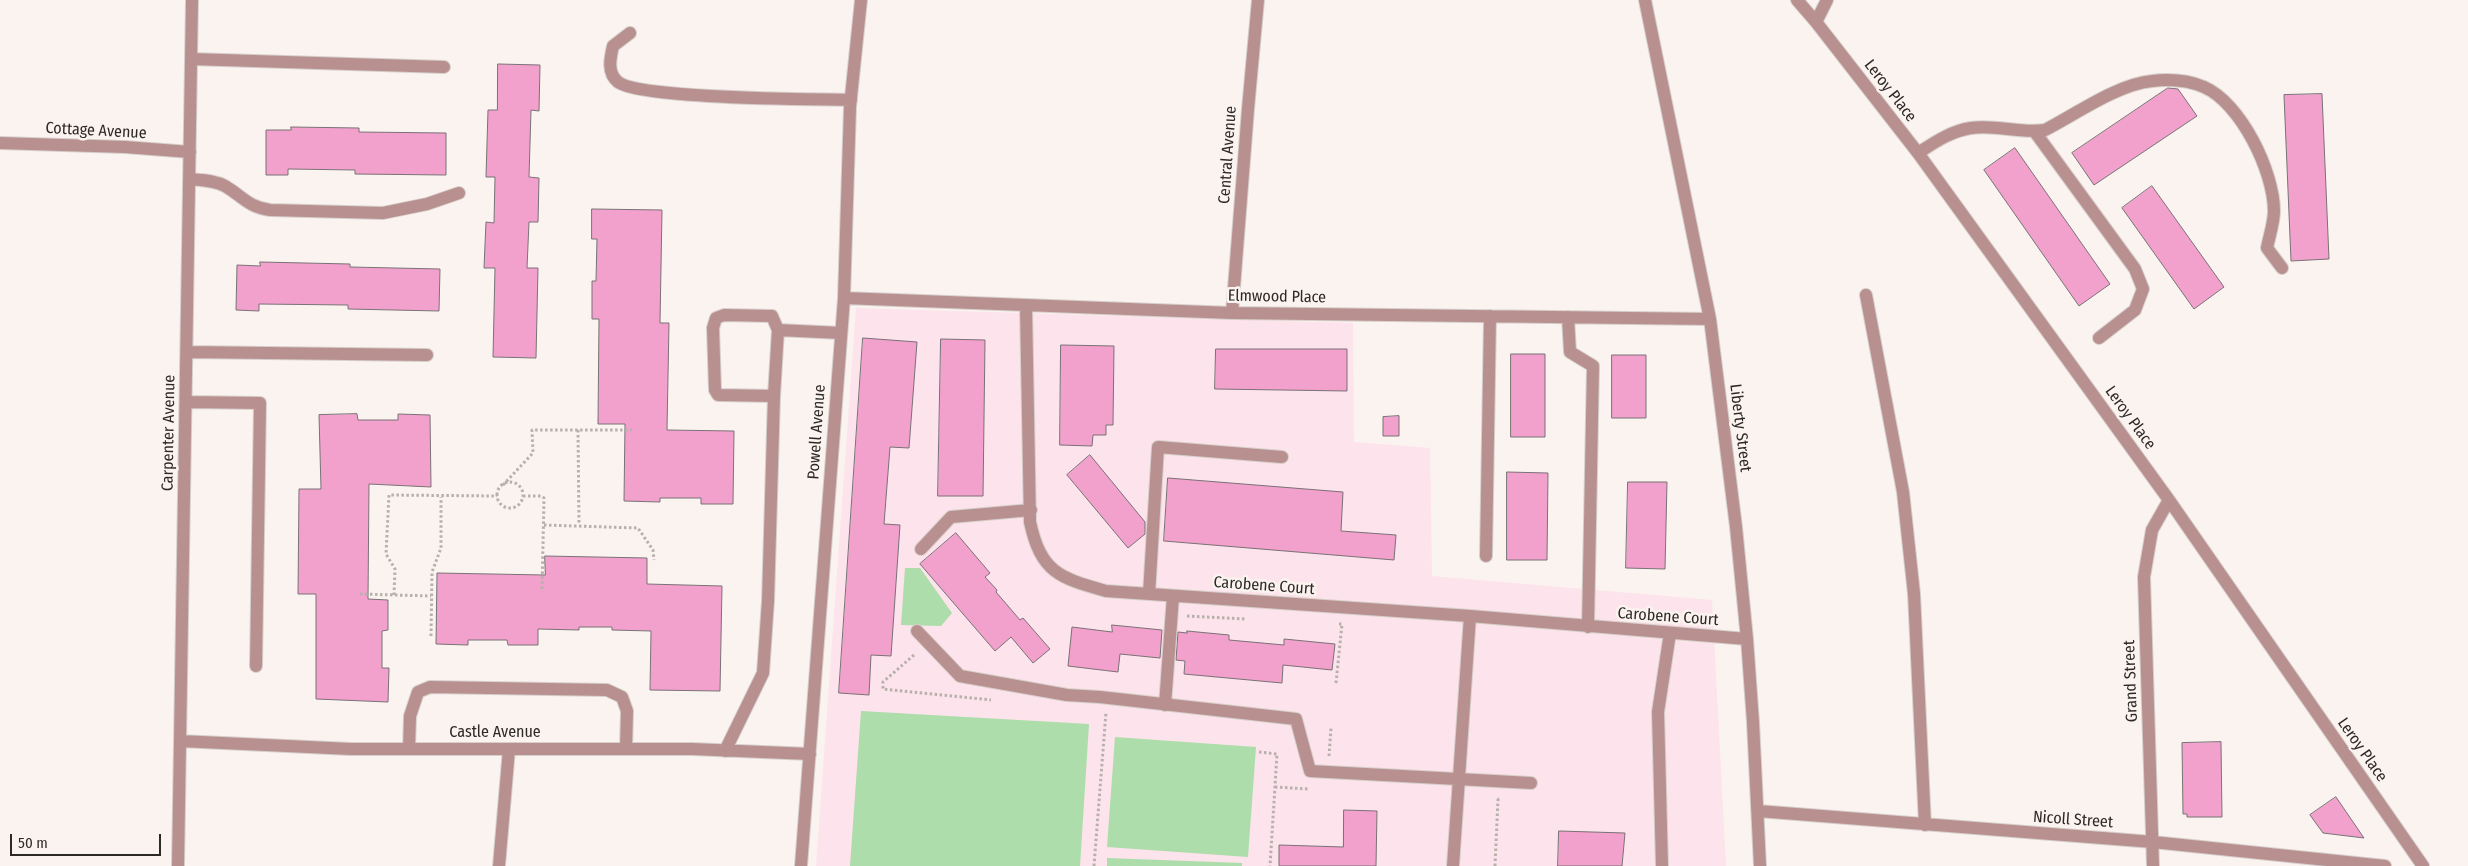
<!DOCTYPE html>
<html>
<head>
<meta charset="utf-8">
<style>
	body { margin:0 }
	#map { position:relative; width:2468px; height:866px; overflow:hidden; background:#fbf3ef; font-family:"Fira Sans Condensed",sans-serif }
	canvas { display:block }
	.scale { position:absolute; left:10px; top:834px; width:151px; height:22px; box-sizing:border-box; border:2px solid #2c2927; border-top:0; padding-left:6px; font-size:15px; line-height:18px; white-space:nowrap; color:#2c2927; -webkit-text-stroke:4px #fbf3ef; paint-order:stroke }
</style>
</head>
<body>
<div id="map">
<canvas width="2468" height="866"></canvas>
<div class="scale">50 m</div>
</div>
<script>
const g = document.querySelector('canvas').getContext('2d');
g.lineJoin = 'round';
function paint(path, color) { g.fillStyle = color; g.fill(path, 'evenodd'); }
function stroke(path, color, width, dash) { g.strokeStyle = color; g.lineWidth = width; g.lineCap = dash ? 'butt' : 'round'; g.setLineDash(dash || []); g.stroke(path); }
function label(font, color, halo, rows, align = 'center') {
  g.font = font + ' "Fira Sans Condensed",sans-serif'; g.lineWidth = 5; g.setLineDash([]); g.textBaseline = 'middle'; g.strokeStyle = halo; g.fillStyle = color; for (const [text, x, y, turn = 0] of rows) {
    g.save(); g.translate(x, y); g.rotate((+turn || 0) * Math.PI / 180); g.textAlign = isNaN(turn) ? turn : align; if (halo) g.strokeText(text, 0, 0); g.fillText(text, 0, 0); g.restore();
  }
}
paint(new Path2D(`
	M 856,308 L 1353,323 L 1354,442 L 1430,448 L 1432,576 L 1712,600 L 1726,866 L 816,866 Z`), '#fde3eb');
paint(new Path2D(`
	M 905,568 L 920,568 L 952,613 L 941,626 L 901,625 Z
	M 861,711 L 1089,724 L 1080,866 L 850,866 Z
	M 1115,737 L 1256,747 L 1248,857 L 1107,847 Z
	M 1107,858 L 1242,863 L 1242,866 L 1107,866 Z`), '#acddaa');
const building = new Path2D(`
	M 498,64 L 540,65 L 539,111 L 531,110 L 529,177 L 539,178 L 538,222 L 529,222 L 527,268 L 538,268 L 536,358 L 493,357 L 495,268 L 484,268 L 486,222 L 494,223 L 495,177 L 486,177 L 488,110 L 497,110 Z
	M 2168,88 L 2178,89 L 2197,116 L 2094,185 L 2072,153 Z
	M 2322,94 L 2329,259 L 2291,261 L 2284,95 Z
	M 291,127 L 359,128 L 359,132 L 446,133 L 446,175 L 355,174 L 355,170 L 288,169 L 288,175 L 266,175 L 266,130 L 291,130 Z
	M 2015,148 L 2110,284 L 2079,306 L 1984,170 Z
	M 2152,186 L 2224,287 L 2194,309 L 2122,208 Z
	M 592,209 L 662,210 L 660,323 L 669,323 L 667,430 L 734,431 L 733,504 L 701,504 L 701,498 L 660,498 L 660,502 L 624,501 L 625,424 L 598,424 L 599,319 L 592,319 L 592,281 L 596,281 L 597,239 L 592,239 Z
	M 260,262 L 350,264 L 350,267 L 440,269 L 439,311 L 348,309 L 348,305 L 259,304 L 259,311 L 236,310 L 237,265 L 260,266 Z
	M 863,338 L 917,342 L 909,448 L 890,447 L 884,524 L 900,525 L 891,656 L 871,655 L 869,695 L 839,693 Z
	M 941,339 L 985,340 L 983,496 L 938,496 Z
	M 1061,345 L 1114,346 L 1113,425 L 1106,425 L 1106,435 L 1093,435 L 1092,446 L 1060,445 Z
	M 1216,349 L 1347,349 L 1347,391 L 1215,389 Z
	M 1511,354 L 1545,354 L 1545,437 L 1511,437 Z
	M 1612,355 L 1646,355 L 1646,418 L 1612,418 Z
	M 357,414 L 358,420 L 398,420 L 398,414 L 430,415 L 431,487 L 369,484 L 368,599 L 388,600 L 388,630 L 382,631 L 382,668 L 389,668 L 388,702 L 316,699 L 316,594 L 298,594 L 299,489 L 321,489 L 319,415 Z
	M 1399,416 L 1399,436 L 1383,436 L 1383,417 Z
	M 1090,455 L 1145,522 L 1145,534 L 1128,548 L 1067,475 Z
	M 1507,472 L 1548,473 L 1547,560 L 1507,560 Z
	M 1168,478 L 1343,492 L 1341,531 L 1396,535 L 1394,560 L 1164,541 Z
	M 1628,482 L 1667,482 L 1665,569 L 1626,568 Z
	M 956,533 L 990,573 L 985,577 L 997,590 L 996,592 L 1020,620 L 1023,618 L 1050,649 L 1033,663 L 1011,637 L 995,651 L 920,564 Z
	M 545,556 L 647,558 L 647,584 L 722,586 L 720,691 L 650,690 L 651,631 L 612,630 L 612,627 L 579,627 L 579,630 L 538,629 L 538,645 L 508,645 L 507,640 L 468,640 L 468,645 L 436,644 L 437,573 L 545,575 Z
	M 1112,625 L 1162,630 L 1160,658 L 1120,654 L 1118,672 L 1068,666 L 1072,627 L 1112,632 Z
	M 1187,631 L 1229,635 L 1229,640 L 1284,645 L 1284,639 L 1335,644 L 1332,670 L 1283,665 L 1282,683 L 1184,674 L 1185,661 L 1176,660 L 1178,632 L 1187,633 Z
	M 2221,742 L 2222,817 L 2187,817 L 2187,814 L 2183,814 L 2182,743 Z
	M 2336,797 L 2364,838 L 2323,833 L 2310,815 Z
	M 1344,810 L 1377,811 L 1376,866 L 1279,866 L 1279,845 L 1343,847 Z
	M 1559,831 L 1625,833 L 1622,866 L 1558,866 Z`);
paint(building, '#f2a1cc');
stroke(building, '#797276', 1);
const minor = new Path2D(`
	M 1645,0 L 1710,319 L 1736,527 L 1747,639 L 1753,722 L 1760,866
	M 1797,0 L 1816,22 L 1918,153 L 2169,500 L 2423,866
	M 1816,22 L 1827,0
	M 630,33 L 613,46 C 610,59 607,73 618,82 C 640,99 813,99 851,100
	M 191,59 L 444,67
	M 2035,132 L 2135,269 L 2143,289 L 2135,310 L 2099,338
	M 0,143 L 125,147 L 190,152
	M 1918,153 C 1935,142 1951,131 1971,128 C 1995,124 2021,134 2045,130 C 2076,114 2118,84 2152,81 C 2169,79 2187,80 2204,87 C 2241,103 2274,172 2274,211 C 2274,223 2269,237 2267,248 L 2282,268
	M 190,179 C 201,180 214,180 225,186 C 242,196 248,207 270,210 L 383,213 L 427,204 L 459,193
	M 1866,295 L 1903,492 L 1914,594 L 1925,825
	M 844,298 L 1232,313 L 1710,319
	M 1026,306 L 1030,522 C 1041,573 1060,578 1106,591 L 1470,616 L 1747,639
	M 1232,313 L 1248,109 L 1258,0
	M 1568,317 L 1570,352 L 1593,366 L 1588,627
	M 187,352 L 427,355
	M 774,396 L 718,395 L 715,390 L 713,328 L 716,318 L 724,315 L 772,316 L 778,330
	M 186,402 L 260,403 L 256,666
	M 921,549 L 951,517 L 1031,510
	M 1486,556 L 1490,316
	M 1149,594 L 1158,447 L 1282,457
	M 917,631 L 960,676 L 1067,695 L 1100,697 L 1296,719 L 1310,771 L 1531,783
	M 1165,705 L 1173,596
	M 180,741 L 351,749 L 692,749 L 810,754
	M 409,749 L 410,716 L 418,692 L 430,687 L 607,690 L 622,697 L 627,711 L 626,749
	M 725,751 L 763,673 L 768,601 L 774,396 L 778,330 L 841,333
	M 1758,811 L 2153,842 L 2385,866
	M 178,866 L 192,0
	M 499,866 L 509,749
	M 801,866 L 844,298 L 850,107 L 861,0
	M 1453,866 L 1470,616
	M 1662,866 L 1658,712 L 1670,633
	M 2153,866 L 2144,577 L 2152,530 L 2169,500`);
stroke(minor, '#d6cfcb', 14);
stroke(new Path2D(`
	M 578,430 L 579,525
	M497 495a13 13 0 1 1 26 0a13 13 0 1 1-26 0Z
	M 503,485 L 533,453 L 532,430 L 632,430
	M 523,496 L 541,496 L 544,498 L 542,590
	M 544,525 L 638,528 L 653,550 L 654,560
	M 360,594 L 431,596
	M 394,595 L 395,569 L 386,554 L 389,495 L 497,496
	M 1187,616 L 1245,619
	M 431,636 L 432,572 L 441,548 L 441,497
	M 914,655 L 883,682 L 883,689 L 991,700
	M 1336,683 L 1342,624 L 1339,624
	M 1259,752 L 1277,754 L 1270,866
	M 1329,756 L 1331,728
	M 1275,787 L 1308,789
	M 1094,866 L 1106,712
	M 1495,866 L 1498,799 L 1496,799`), '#b7b1ad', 3, [2.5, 2.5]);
stroke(minor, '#b8908f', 12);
label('16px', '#2c2927', '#fbf3ef', [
	["Leroy Place",1890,91,52],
	["Cottage Avenue",96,131,3],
	["Central Avenue",1228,155,-86],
	["Elmwood Place",1277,297,1],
	["Leroy Place",2130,418,54],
	["Liberty Street",1740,428,83],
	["Powell Avenue",817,432,-86],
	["Carpenter Avenue",169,433,-89],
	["Carobene Court",1264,586,4],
	["Carobene Court",1668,617,4],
	["Grand Street",2131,681,-92],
	["Castle Avenue",495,733],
	["Leroy Place",2362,750,55],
	["Nicoll Street",2073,820,4]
]);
</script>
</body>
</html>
